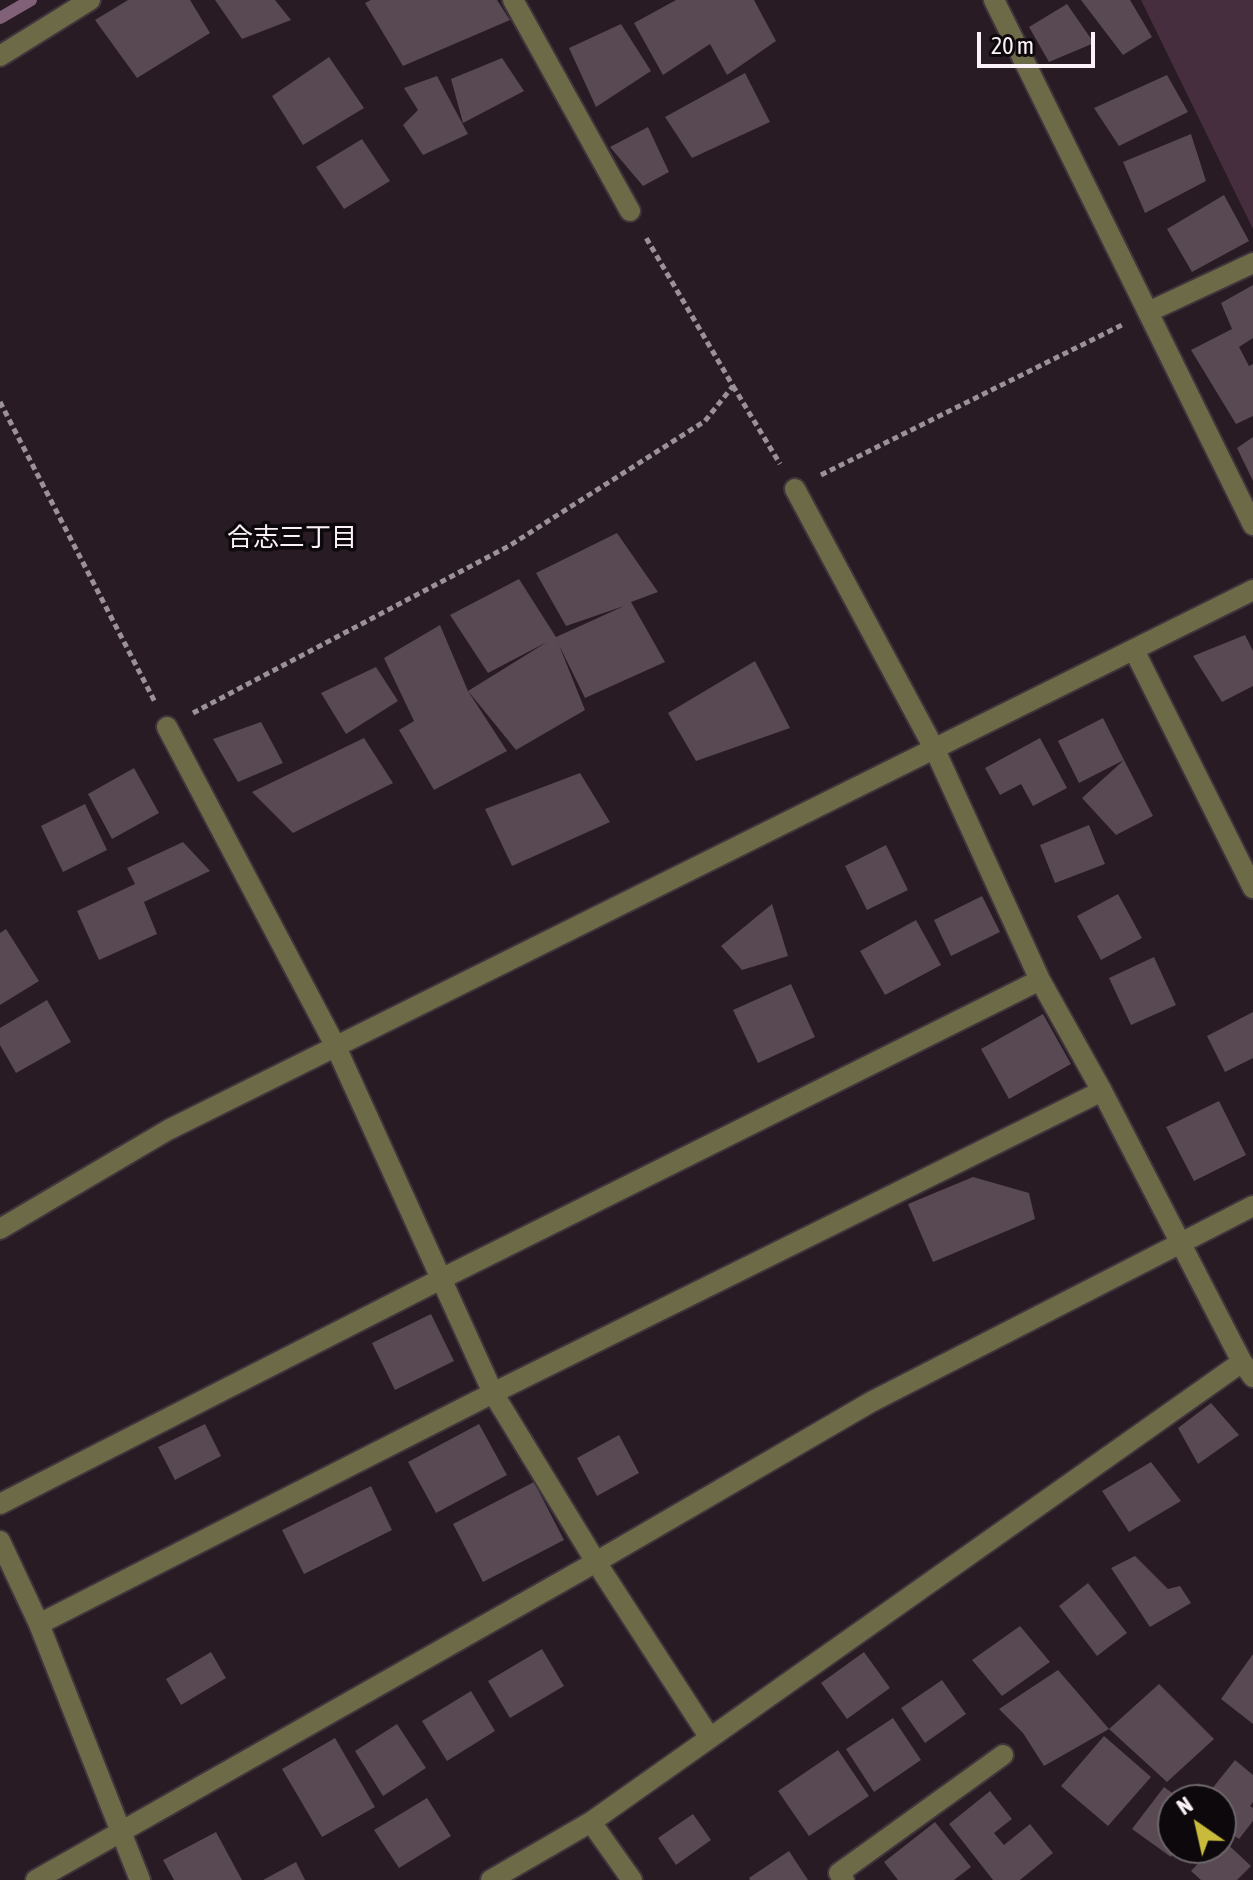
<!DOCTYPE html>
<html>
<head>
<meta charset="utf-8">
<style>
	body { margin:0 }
	#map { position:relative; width:1253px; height:1880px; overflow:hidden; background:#281b24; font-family:"Asap Condensed",sans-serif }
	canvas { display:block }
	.north { position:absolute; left:1157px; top:1784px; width:80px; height:80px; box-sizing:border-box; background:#0d080b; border:2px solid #6c666a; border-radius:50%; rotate:326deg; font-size:22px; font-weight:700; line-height:32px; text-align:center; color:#fbf2f8 }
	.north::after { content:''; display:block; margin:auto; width:28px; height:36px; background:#c8bb3b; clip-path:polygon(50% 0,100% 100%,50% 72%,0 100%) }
	.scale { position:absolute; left:977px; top:32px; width:118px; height:36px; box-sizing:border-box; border:4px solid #fbf2f8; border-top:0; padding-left:10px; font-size:24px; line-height:28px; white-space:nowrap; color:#fbf2f8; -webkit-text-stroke:6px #0d080b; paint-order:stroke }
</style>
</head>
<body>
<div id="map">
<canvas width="1253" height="1880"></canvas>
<div class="north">N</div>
<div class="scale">20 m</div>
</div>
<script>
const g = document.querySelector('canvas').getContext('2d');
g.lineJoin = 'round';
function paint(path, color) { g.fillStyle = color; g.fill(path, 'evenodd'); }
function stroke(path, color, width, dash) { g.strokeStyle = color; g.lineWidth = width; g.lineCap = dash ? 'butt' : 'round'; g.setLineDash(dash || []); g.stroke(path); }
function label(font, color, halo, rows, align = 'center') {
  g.font = font + ' "Asap Condensed","Noto Sans JP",sans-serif'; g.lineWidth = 7; g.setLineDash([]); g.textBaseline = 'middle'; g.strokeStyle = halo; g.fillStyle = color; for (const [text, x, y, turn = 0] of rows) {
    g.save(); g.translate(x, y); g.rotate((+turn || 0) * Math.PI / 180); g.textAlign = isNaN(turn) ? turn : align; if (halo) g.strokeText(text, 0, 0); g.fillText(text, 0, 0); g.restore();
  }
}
paint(new Path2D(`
	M 1141,0 L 1253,0 L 1253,229 Z`), '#462e3f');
stroke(new Path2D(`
	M 0,18 L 31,0`), '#816177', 12);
paint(new Path2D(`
	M 128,0 L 190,0 L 210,33 L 137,78 L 95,20 Z
	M 215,0 L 275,0 L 291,20 L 242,39 Z
	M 371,0 L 497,0 L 510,20 L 403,66 L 365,3 Z
	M 676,0 L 754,0 L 776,41 L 727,75 L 710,44 L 663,75 L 634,23 Z
	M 1081,0 L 1130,0 L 1152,37 L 1123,55 Z
	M 1067,4 L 1094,43 L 1049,62 L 1029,27 Z
	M 621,24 L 651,71 L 596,107 L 569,48 Z
	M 329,57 L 364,108 L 303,145 L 272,96 Z
	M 502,58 L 524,91 L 463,123 L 451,79 Z
	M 745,73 L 770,122 L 692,158 L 665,117 Z
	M 1167,75 L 1188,112 L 1119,146 L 1094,108 Z
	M 437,76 L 468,134 L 423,155 L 403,125 L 418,110 L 404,88 Z
	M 648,127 L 669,172 L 643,186 L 610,147 Z
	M 1191,134 L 1206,181 L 1145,213 L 1123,162 Z
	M 362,139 L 390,181 L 344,209 L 316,167 Z
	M 1224,195 L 1249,241 L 1192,272 L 1167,229 Z
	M 1253,285 L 1253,338 L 1239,347 L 1249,366 L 1253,364 L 1253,416 L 1236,424 L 1191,350 L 1232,329 L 1221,303 Z
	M 1253,437 L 1253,481 L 1237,448 Z
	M 617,533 L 658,592 L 631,602 L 665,662 L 585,698 L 559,645 L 585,710 L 516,750 L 468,691 L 547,642 L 488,673 L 450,615 L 519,579 L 556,637 L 624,606 L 566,626 L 536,573 Z
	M 440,625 L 468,691 L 507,751 L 434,790 L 399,730 L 414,721 L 384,658 Z
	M 1245,635 L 1253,651 L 1253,686 L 1222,702 L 1193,656 Z
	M 755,661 L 790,728 L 696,761 L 668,713 Z
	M 376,667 L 398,701 L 346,734 L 321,693 Z
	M 1103,718 L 1124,760 L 1153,816 L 1116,835 L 1082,798 L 1124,760 L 1079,783 L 1058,741 Z
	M 261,722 L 283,763 L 238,782 L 213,739 Z
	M 364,738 L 393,783 L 293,833 L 252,792 Z
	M 1040,738 L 1067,788 L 1033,806 L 1021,784 L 1000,795 L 985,768 Z
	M 134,768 L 159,813 L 112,839 L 88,794 Z
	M 580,773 L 610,822 L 512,866 L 485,809 Z
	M 85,804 L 107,850 L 63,872 L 41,826 Z
	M 1089,825 L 1105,864 L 1055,883 L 1040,845 Z
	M 183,842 L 210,871 L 144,902 L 157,934 L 99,960 L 77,911 L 135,884 L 127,868 Z
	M 886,845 L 908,890 L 867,910 L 845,866 Z
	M 1118,894 L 1142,938 L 1101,960 L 1077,916 Z
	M 982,896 L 1000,932 L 951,956 L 934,920 Z
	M 772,904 L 788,956 L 742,970 L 721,946 Z
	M 916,920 L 941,965 L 885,995 L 860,951 Z
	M 6,929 L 39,981 L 0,1005 L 0,933 Z
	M 1154,957 L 1176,1005 L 1131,1025 L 1109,978 Z
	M 791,984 L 815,1037 L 758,1063 L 733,1010 Z
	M 47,1000 L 71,1042 L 16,1073 L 0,1045 L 0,1028 Z
	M 1253,1012 L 1253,1058 L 1225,1072 L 1207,1036 Z
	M 1043,1014 L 1071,1064 L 1009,1099 L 981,1049 Z
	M 1219,1101 L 1246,1155 L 1194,1181 L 1166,1127 Z
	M 973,1177 L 1029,1193 L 1035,1219 L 933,1262 L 908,1204 Z
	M 431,1314 L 454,1361 L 395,1390 L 372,1343 Z
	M 1211,1403 L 1239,1435 L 1198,1464 L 1178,1428 Z
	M 205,1424 L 221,1456 L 175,1480 L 158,1447 Z
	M 479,1424 L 507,1475 L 436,1513 L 408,1462 Z
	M 619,1435 L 639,1473 L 597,1496 L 577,1458 Z
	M 1151,1462 L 1181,1501 L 1129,1532 L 1102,1491 Z
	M 534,1482 L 564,1540 L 483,1582 L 453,1524 Z
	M 371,1486 L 392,1530 L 304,1574 L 282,1530 Z
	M 1135,1556 L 1168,1589 L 1180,1586 L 1191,1603 L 1150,1627 L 1111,1568 Z
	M 1088,1583 L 1127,1633 L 1097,1656 L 1059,1606 Z
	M 1020,1626 L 1050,1662 L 1002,1696 L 972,1660 Z
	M 542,1649 L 564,1686 L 510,1718 L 488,1681 Z
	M 211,1652 L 226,1678 L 181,1705 L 166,1679 Z
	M 864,1652 L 890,1688 L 847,1719 L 821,1683 Z
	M 1253,1654 L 1253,1724 L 1221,1699 Z
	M 1058,1670 L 1109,1729 L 1044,1766 L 1023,1733 L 999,1709 Z
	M 942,1680 L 966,1714 L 925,1743 L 901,1708 Z
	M 1159,1684 L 1214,1739 L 1167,1782 L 1109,1729 Z
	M 471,1691 L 495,1731 L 447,1761 L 422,1721 Z
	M 893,1718 L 921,1760 L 874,1792 L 846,1749 Z
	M 397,1724 L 426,1768 L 383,1796 L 355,1751 Z
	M 1104,1736 L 1151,1777 L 1108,1826 L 1061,1786 Z
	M 335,1738 L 375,1807 L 322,1837 L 282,1769 Z
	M 838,1750 L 869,1796 L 809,1836 L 778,1791 Z
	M 1235,1760 L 1253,1775 L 1253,1802 L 1250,1806 L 1253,1808 L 1253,1821 L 1239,1839 L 1221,1827 L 1221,1800 L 1203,1800 Z
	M 1164,1787 L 1182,1800 L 1173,1800 L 1173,1848 L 1178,1848 L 1171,1857 L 1132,1829 Z
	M 990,1791 L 1012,1819 L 994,1833 L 1004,1845 L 1030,1824 L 1053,1853 L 1020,1880 L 993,1880 L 949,1824 Z
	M 427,1798 L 451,1836 L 399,1868 L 374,1830 Z
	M 693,1814 L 711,1840 L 676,1865 L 658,1838 Z
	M 935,1822 L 971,1867 L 954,1880 L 898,1880 L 884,1862 Z
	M 216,1832 L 242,1880 L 174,1880 L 163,1860 Z
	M 1221,1838 L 1251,1866 L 1237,1880 L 1201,1880 L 1191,1871 L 1213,1848 L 1221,1848 Z
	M 789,1851 L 808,1880 L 750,1880 L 749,1878 Z
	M 296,1862 L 305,1880 L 263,1880 Z`), '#584953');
const lane = new Path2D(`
	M 1148,312 L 1253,263
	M 844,1880 L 839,1873 L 1003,1755`);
const street = new Path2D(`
	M 513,0 L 630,211
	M 994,0 L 1253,525
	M 0,56 L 90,0
	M 795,489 L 935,750 L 1040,980 L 1102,1091 L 1242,1362 L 1253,1377
	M 1134,650 L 1253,888
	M 167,727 L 336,1047 L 493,1393 L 596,1562 L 710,1738
	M 0,1229 L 168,1130 L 1253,590
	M 0,1504 L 441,1279 L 1040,980
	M 0,1541 L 39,1624 L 140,1880
	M 39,1624 L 493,1393 L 1102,1091
	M 591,1822 L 632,1880
	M 36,1880 L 596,1562 L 871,1402 L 1253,1206
	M 491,1880 L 591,1822 L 1242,1362`);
stroke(lane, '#41353d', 24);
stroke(street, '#41353d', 24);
stroke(new Path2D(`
	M 733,386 L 780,464
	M 0,402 L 156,704
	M 821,475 L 1124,324
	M 193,713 L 509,546 L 705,421 L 733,386 L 645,236`), '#9b9198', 5, [6, 4]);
stroke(lane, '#6d6a47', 20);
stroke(street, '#6d6a47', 20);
label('26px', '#fbf2f8', '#0d080b', [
	["合志三丁目",292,538]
]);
</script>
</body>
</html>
